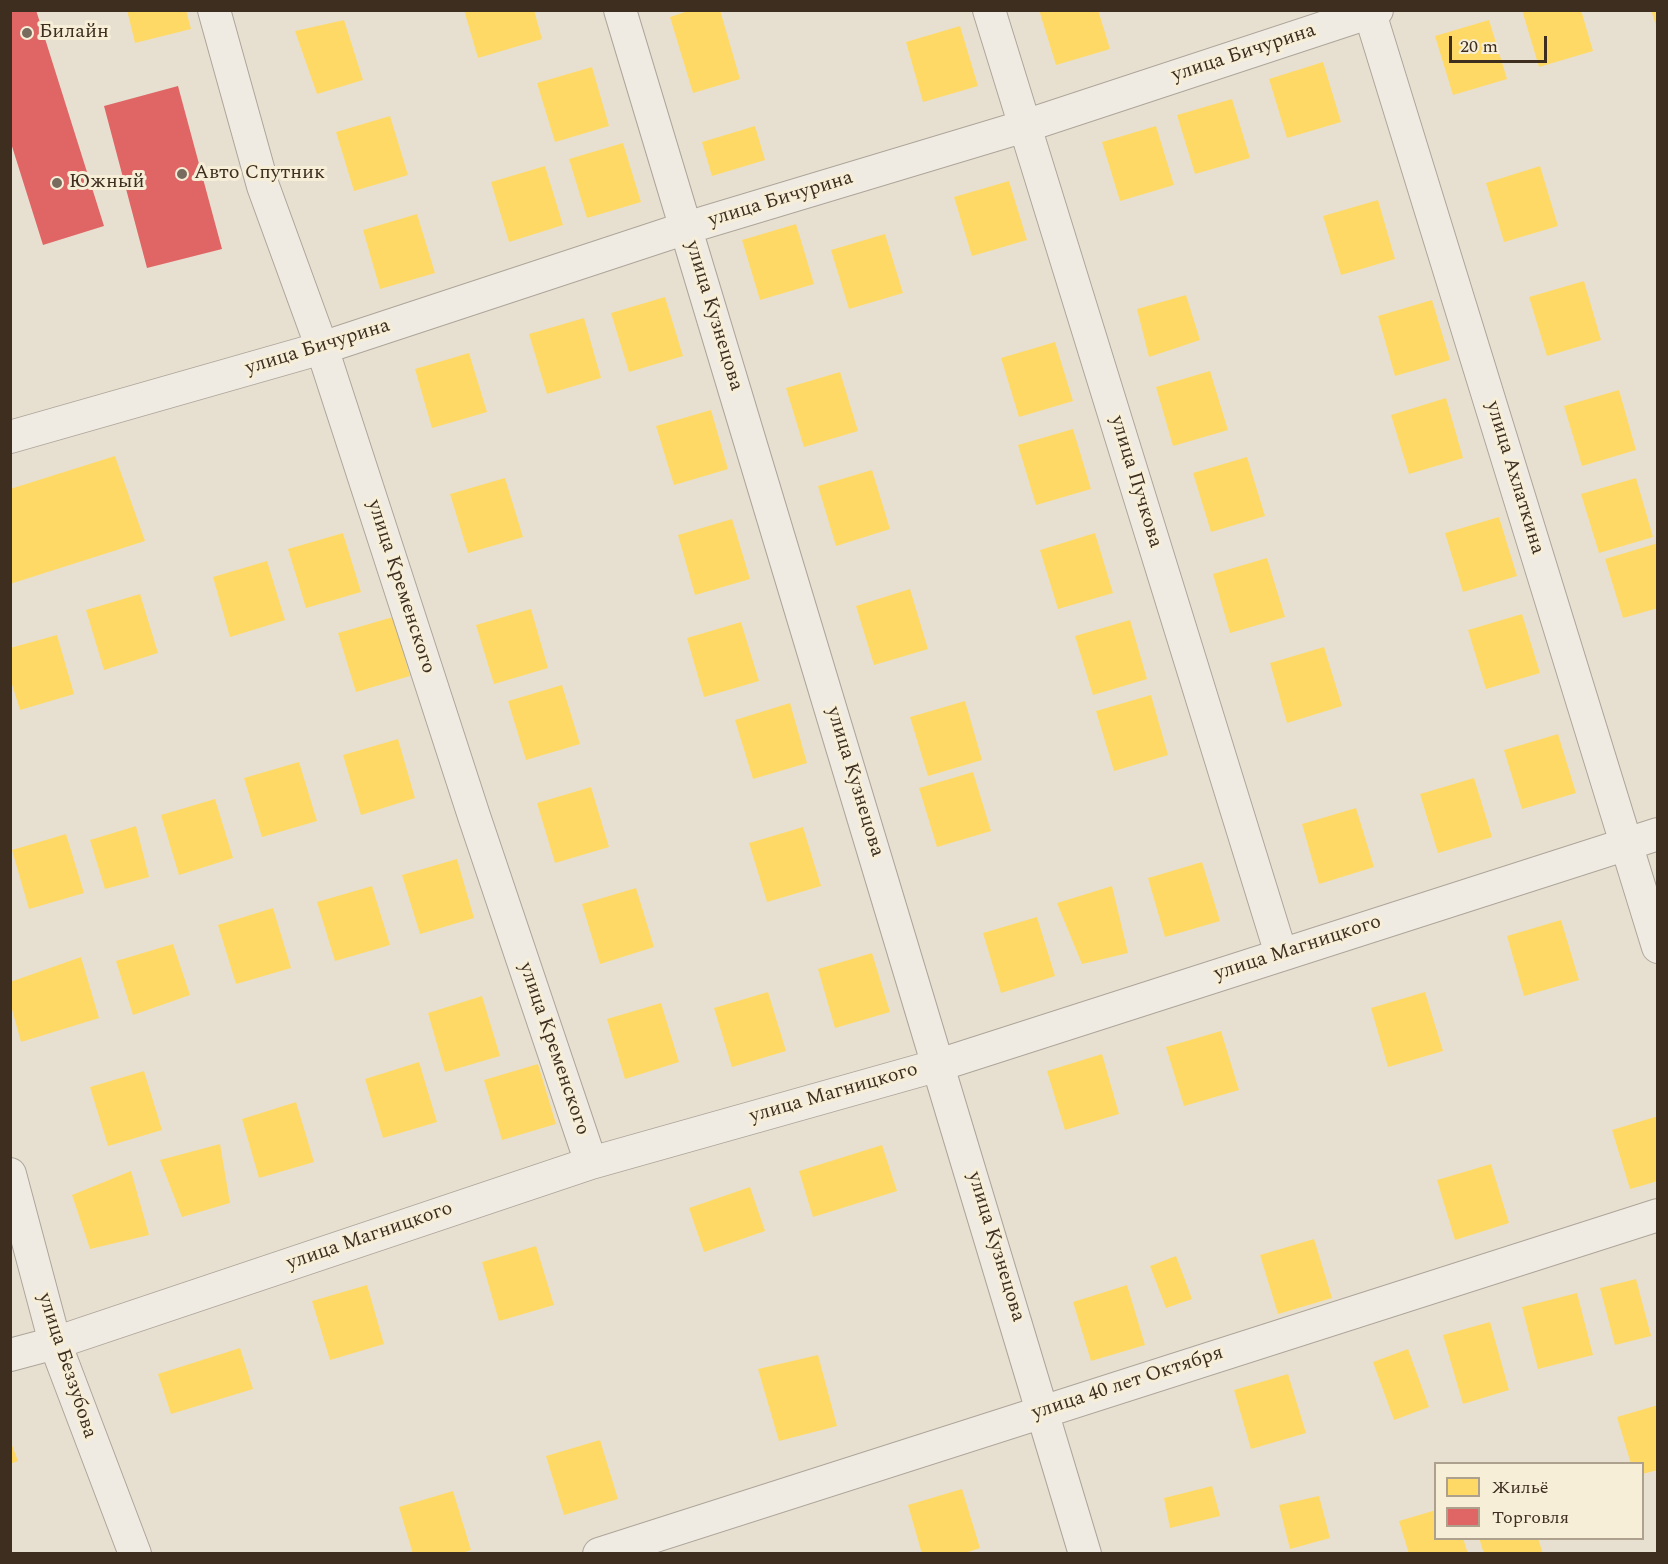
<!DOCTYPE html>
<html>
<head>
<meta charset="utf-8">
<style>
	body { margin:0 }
	#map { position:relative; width:1668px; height:1564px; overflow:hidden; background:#e7e0d1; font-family:Spectral,serif }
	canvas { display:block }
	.frame { position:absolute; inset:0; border:12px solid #3d2e20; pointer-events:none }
	.legend { position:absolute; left:1434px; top:1462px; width:210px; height:78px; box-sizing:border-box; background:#f7eed8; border:2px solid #ada18e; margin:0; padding:8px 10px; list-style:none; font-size:18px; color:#3d2e20 }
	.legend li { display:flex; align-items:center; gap:12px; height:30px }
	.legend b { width:30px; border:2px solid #ada18e }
	.scale { position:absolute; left:1449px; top:36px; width:98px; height:27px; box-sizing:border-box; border:3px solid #3d2e20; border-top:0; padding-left:8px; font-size:18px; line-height:21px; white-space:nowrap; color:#3d2e20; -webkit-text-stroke:4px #f7eed8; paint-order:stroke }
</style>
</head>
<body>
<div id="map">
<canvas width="1668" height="1564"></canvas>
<div class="frame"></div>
<ul class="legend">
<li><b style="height:16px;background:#ffd966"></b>Жильё</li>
<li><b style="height:16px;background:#e06666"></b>Торговля</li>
</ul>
<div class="scale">20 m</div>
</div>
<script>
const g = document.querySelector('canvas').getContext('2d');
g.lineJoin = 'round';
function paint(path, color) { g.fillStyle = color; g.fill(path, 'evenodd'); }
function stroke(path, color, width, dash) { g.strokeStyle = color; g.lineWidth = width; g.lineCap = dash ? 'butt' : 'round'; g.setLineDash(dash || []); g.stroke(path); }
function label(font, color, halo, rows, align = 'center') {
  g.font = font + ' Spectral,serif'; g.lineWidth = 6; g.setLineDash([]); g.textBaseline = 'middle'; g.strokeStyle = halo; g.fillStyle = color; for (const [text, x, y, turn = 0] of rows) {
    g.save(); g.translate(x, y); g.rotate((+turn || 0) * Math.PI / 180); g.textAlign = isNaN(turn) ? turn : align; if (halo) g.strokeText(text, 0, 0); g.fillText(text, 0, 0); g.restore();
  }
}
paint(new Path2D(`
	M 127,10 L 186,10 L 191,29 L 135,43 Z
	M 464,10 L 534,10 L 542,39 L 478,58 Z
	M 691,10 L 720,10 L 740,79 L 693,93 L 670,17 Z
	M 1039,10 L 1098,10 L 1110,49 L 1056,65 Z
	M 1522,10 L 1581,10 L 1593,51 L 1539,67 Z
	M 1651,10 L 1658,10 L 1658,29 L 1657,29 Z
	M 344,20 L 363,80 L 317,94 L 295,31 Z
	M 1489,20 L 1507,79 L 1453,95 L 1435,36 Z
	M 960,26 L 978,86 L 923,102 L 906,42 Z
	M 1323,62 L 1341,122 L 1287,138 L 1269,79 Z
	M 592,67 L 609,126 L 555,142 L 537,83 Z
	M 1232,99 L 1250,158 L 1195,174 L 1177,115 Z
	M 390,116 L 408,175 L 354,191 L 336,132 Z
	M 755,126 L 765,160 L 712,176 L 702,142 Z
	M 1156,126 L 1174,185 L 1120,201 L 1102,142 Z
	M 623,143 L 641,202 L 587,218 L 569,159 Z
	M 545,166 L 563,225 L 509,242 L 491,182 Z
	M 1540,166 L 1558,226 L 1504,242 L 1486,183 Z
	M 1009,181 L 1027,240 L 972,256 L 954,197 Z
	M 1378,200 L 1395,259 L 1341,275 L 1323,216 Z
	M 417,214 L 435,273 L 380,289 L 363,230 Z
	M 796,224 L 814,284 L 760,300 L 742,240 Z
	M 885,234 L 903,293 L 849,309 L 831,250 Z
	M 1584,281 L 1601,340 L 1547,356 L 1529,297 Z
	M 1186,295 L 1200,340 L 1149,357 L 1137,309 Z
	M 665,297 L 683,356 L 629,372 L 611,313 Z
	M 1432,300 L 1450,360 L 1395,376 L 1378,316 Z
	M 584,318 L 601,378 L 547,394 L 529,334 Z
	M 1055,342 L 1073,401 L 1019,417 L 1001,358 Z
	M 469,353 L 487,412 L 432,428 L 415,369 Z
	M 1210,371 L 1228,430 L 1173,446 L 1156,387 Z
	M 840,372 L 858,431 L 804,447 L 786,388 Z
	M 1619,390 L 1636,450 L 1582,466 L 1564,406 Z
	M 1446,398 L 1463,458 L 1409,474 L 1391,415 Z
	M 711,410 L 728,469 L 674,485 L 656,426 Z
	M 1073,429 L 1091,489 L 1036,505 L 1018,445 Z
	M 115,456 L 145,541 L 10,584 L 10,489 Z
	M 1247,457 L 1265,516 L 1211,532 L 1193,473 Z
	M 872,470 L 890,529 L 836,546 L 818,486 Z
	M 505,478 L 523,537 L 468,553 L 450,494 Z
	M 1636,478 L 1653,537 L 1599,553 L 1581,494 Z
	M 1499,517 L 1517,576 L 1463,592 L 1445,533 Z
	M 732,519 L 750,579 L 695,595 L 678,535 Z
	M 343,533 L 361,592 L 306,608 L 288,549 Z
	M 1095,533 L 1113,593 L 1058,609 L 1040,550 Z
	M 1658,543 L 1658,608 L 1623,618 L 1605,559 Z
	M 1267,558 L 1285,617 L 1230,633 L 1213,574 Z
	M 267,561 L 285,620 L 230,637 L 213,577 Z
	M 910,589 L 928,649 L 874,665 L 856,606 Z
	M 140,594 L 158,653 L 104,670 L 86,610 Z
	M 531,609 L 548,668 L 494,684 L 476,625 Z
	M 1522,614 L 1540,673 L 1486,689 L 1468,630 Z
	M 393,617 L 410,676 L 356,692 L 338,633 Z
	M 1130,620 L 1147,679 L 1093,695 L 1075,636 Z
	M 741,622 L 759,681 L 704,697 L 687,638 Z
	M 57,635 L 74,694 L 20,710 L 10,678 L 10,648 Z
	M 1324,647 L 1342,706 L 1287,723 L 1270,663 Z
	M 562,685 L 580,744 L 526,760 L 508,701 Z
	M 1151,695 L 1168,755 L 1114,771 L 1096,711 Z
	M 965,701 L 982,760 L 928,776 L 910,717 Z
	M 790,703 L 807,763 L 753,779 L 735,720 Z
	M 1558,734 L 1576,793 L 1522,809 L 1504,750 Z
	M 398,739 L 415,798 L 361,815 L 343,755 Z
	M 299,762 L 317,821 L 262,837 L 244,778 Z
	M 973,772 L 991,831 L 937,847 L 919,788 Z
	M 1474,778 L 1492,837 L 1438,853 L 1420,794 Z
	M 591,787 L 609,847 L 555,863 L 537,803 Z
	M 215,799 L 233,858 L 179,875 L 161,815 Z
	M 1356,808 L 1374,867 L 1319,884 L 1302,824 Z
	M 136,826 L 149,877 L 105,889 L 90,840 Z
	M 803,827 L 821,886 L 767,902 L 749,843 Z
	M 66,834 L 84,893 L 29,909 L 12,850 Z
	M 457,859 L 474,918 L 420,934 L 402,875 Z
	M 1202,862 L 1220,921 L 1165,937 L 1148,878 Z
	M 372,886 L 390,945 L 335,961 L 317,902 Z
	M 1112,886 L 1128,953 L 1082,964 L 1057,903 Z
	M 636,888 L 654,947 L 600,964 L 582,904 Z
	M 273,908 L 291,968 L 236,984 L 218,925 Z
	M 1037,917 L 1055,976 L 1001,993 L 983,933 Z
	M 1561,920 L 1579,980 L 1524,996 L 1507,936 Z
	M 173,944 L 190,995 L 133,1015 L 116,961 Z
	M 872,953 L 890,1012 L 835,1028 L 818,969 Z
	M 81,957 L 99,1018 L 21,1042 L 10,1002 L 10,982 Z
	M 768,992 L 786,1051 L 732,1067 L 714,1008 Z
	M 1425,992 L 1443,1051 L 1388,1067 L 1371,1008 Z
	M 482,996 L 500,1056 L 445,1072 L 428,1013 Z
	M 661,1003 L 679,1062 L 625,1079 L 607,1019 Z
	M 1221,1031 L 1239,1090 L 1184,1106 L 1166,1047 Z
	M 1102,1054 L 1119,1114 L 1065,1130 L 1047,1071 Z
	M 419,1062 L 437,1122 L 383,1138 L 365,1079 Z
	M 538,1064 L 556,1124 L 502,1140 L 484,1080 Z
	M 144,1071 L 162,1130 L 108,1146 L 90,1087 Z
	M 296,1102 L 314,1162 L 259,1178 L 242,1119 Z
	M 1658,1116 L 1658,1181 L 1630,1189 L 1612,1130 Z
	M 220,1144 L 230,1203 L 182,1217 L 160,1160 Z
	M 882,1145 L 897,1191 L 813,1217 L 799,1171 Z
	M 1491,1164 L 1509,1223 L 1455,1240 L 1437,1180 Z
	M 131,1171 L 149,1235 L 90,1249 L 72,1195 Z
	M 750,1187 L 765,1231 L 704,1252 L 689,1208 Z
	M 1314,1239 L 1332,1298 L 1278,1314 L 1260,1255 Z
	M 536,1246 L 554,1305 L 499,1321 L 482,1262 Z
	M 1176,1256 L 1192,1299 L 1166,1308 L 1150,1266 Z
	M 1636,1279 L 1651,1336 L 1615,1345 L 1600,1288 Z
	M 367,1285 L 384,1344 L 330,1360 L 312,1301 Z
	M 1127,1285 L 1145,1345 L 1091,1361 L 1073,1302 Z
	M 1577,1293 L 1593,1355 L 1538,1369 L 1522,1307 Z
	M 1490,1322 L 1509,1390 L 1463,1404 L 1443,1335 Z
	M 240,1348 L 253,1389 L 171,1414 L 158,1374 Z
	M 1408,1349 L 1429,1407 L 1394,1420 L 1373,1362 Z
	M 818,1355 L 837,1426 L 779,1441 L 758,1369 Z
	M 1288,1374 L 1306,1433 L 1251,1449 L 1234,1390 Z
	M 1658,1405 L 1658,1470 L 1642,1474 L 1642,1464 L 1631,1464 L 1617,1417 Z
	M 10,1440 L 18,1461 L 10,1464 Z
	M 600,1440 L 618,1499 L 564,1515 L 546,1456 Z
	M 1212,1486 L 1220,1516 L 1170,1528 L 1164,1498 Z
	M 962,1489 L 980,1548 L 962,1554 L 922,1554 L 908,1505 Z
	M 453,1491 L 471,1550 L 459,1554 L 413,1554 L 399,1507 Z
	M 1319,1496 L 1330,1538 L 1290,1549 L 1279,1505 Z
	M 1436,1510 L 1436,1538 L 1463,1538 L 1468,1554 L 1409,1554 L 1399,1521 Z
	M 1479,1538 L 1538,1538 L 1543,1554 L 1484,1554 Z`), '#ffd966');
paint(new Path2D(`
	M 10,10 L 36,10 L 104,226 L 43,245 L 10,140 Z
	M 178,86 L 222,249 L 147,268 L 104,106 Z`), '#e06666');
const street = new Path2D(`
	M 214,10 L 263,186 L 322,348 L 474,816 L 591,1163
	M 620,10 L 1085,1554
	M 989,10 L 1281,954
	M 1369,10 L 1658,947
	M 10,437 L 322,348 L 686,228 L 1025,126 L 1377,10
	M 10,1174 L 55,1343 L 135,1554
	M 10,1355 L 55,1343 L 591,1163 L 939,1065 L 1658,834
	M 599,1554 L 1658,1215`);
stroke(street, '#ada599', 34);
stroke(street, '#efebe3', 32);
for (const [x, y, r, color] of [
	[27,33,6,"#786c5e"],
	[182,174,6,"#786c5e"],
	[57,183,6,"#786c5e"]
]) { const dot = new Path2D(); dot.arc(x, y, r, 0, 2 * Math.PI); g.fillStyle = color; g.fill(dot); stroke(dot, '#f7eed8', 2); }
label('20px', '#3d2e20', '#f7eed8', [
	["Билайн",39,33],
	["Авто Спутник",194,174],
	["Южный",69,183]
], 'left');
label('20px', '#3d2e20', '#f7eed8', [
	["улица Бичурина",1244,54,-18],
	["улица Бичурина",781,200,-17],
	["улица Кузнецова",713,316,73],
	["улица Бичурина",318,348,-17],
	["улица Ахлаткина",1514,478,73],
	["улица Пучкова",1135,482,73],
	["улица Кременского",400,587,72],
	["улица Кузнецова",854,782,73],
	["улица Магницкого",1298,949,-18],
	["улица Кременского",553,1049,71],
	["улица Магницкого",834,1094,-16],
	["улица Магницкого",370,1237,-19],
	["улица Кузнецова",995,1247,73],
	["улица Беззубова",66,1366,72],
	["улица 40 лет Октября",1128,1384,-18]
]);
</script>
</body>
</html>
